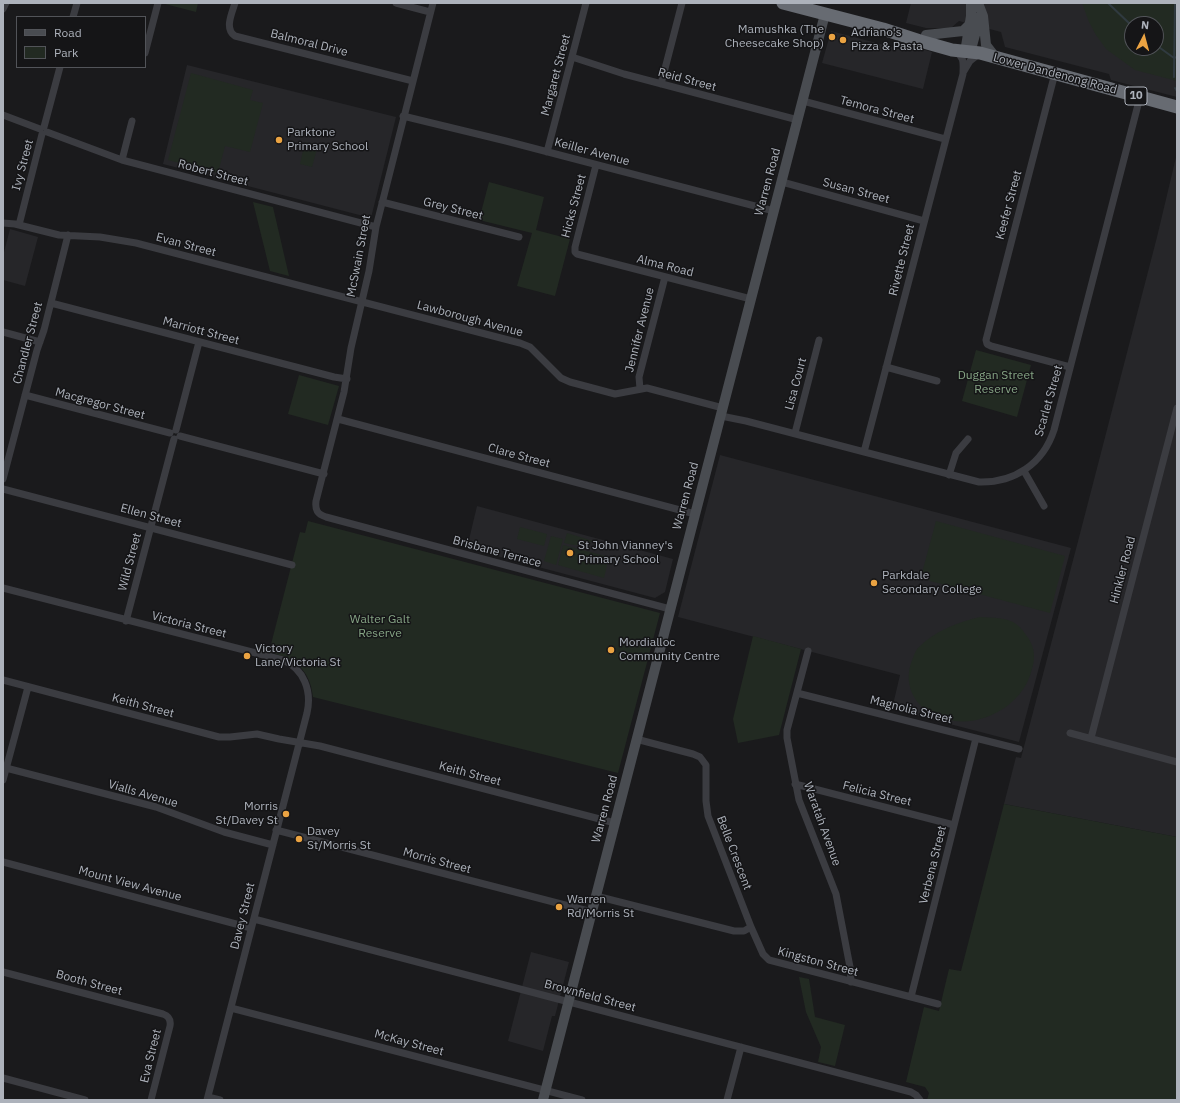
<!DOCTYPE html>
<html>
<head>
<meta charset="utf-8">
<style>
	body { margin:0 }
	#map { position:relative; width:1180px; height:1103px; overflow:hidden; background:#1a1a1c; font-family:"IBM Plex Sans",sans-serif }
	canvas { display:block }
	.frame { position:absolute; inset:0; border:4px solid #adb2bb; pointer-events:none }
	.legend { position:absolute; left:16px; top:16px; width:130px; height:52px; box-sizing:border-box; background:#151517; border:1px solid #525459; margin:0; padding:5px 7px; list-style:none; font-size:12px; color:#adb2bb }
	.legend li { display:flex; align-items:center; gap:8px; height:20px }
	.legend b { width:20px; border:1px solid #525459 }
	.north { position:absolute; left:1124px; top:16px; width:40px; height:40px; box-sizing:border-box; background:#151517; border:1px solid #525459; border-radius:50%; rotate:6deg; font-size:11px; font-weight:700; line-height:16px; text-align:center; color:#adb2bb }
	.north::after { content:''; display:block; margin:auto; width:14px; height:18px; background:#eba342; clip-path:polygon(50% 0,100% 100%,50% 72%,0 100%) }
</style>
</head>
<body>
<div id="map">
<canvas width="1180" height="1103"></canvas>
<div class="frame"></div>
<ul class="legend">
<li><b style="height:5px;background:#494c51"></b>Road</li>
<li><b style="height:11px;background:#222a22"></b>Park</li>
</ul>
<div class="north">N</div>
</div>
<script>
const g = document.querySelector('canvas').getContext('2d');
g.lineJoin = 'round';
function paint(path, color) { g.fillStyle = color; g.fill(path, 'evenodd'); }
function stroke(path, color, width, dash) { g.strokeStyle = color; g.lineWidth = width; g.lineCap = dash ? 'butt' : 'round'; g.setLineDash(dash || []); g.stroke(path); }
function label(font, color, halo, rows, align = 'center') {
  g.font = font + ' "IBM Plex Sans",sans-serif'; g.lineWidth = 3; g.setLineDash([]); g.textBaseline = 'middle'; g.strokeStyle = halo; g.fillStyle = color; for (const [text, x, y, turn = 0] of rows) {
    g.save(); g.translate(x, y); g.rotate((+turn || 0) * Math.PI / 180); g.textAlign = isNaN(turn) ? turn : align; if (halo) g.strokeText(text, 0, 0); g.fillText(text, 0, 0); g.restore();
  }
}
paint(new Path2D(`
	M 911,3 L 1177,3 L 1177,97 L 1111,80 L 1109,74 L 1005,47 L 1001,32 L 959,21 L 951,28 L 926,28 L 906,23 ZM 1132,24 L 1156,24 L 1156,48 L 1132,48 Z
	M 831,31 L 903,50 L 905,44 L 932,52 L 923,89 L 822,63 Z
	M 187,65 L 396,117 L 371,218 L 163,164 Z
	M 1177,153 L 1177,837 L 1004,804 L 1016,757 L 1021,758 L 1076,549 L 1157,237 Z
	M 10,229 L 38,237 L 25,286 L 3,280 L 3,256 Z
	M 720,455 L 1071,548 L 1019,742 L 892,709 L 900,675 L 678,617 Z
	M 477,506 L 673,559 L 665,592 L 655,598 L 467,548 Z
	M 531,952 L 569,962 L 555,1016 L 552,1016 L 543,1051 L 508,1041 Z`), '#262629');
paint(new Path2D(`
	M 165,3 L 198,3 L 196,12 L 165,4 Z
	M 1082,3 L 1177,3 L 1177,81 L 1135,70 L 1106,49 L 1096,35 L 1089,22 ZM 1132,24 L 1156,24 L 1156,48 L 1132,48 Z
	M 191,73 L 253,90 L 250,100 L 263,103 L 250,152 L 225,146 L 218,173 L 168,160 Z
	M 305,142 L 318,145 L 312,167 L 300,164 Z
	M 489,182 L 544,197 L 536,230 L 570,239 L 555,296 L 517,286 L 532,233 L 479,220 Z
	M 253,202 L 273,207 L 289,276 L 270,271 Z
	M 976,350 L 1031,365 L 1017,417 L 962,401 Z
	M 299,375 L 339,386 L 328,425 L 288,414 Z
	M 308,521 L 660,613 L 618,773 L 313,697 C 310,669 295,659 269,652 L 300,532 L 305,533 Z
	M 936,521 L 1065,556 L 1050,613 L 930,581 L 922,573 Z
	M 520,527 L 547,534 L 544,546 L 517,539 Z
	M 567,533 L 593,541 C 583,546 575,546 564,543 Z
	M 551,536 L 563,539 L 556,565 L 544,561 Z
	M 563,545 L 609,557 L 604,578 L 558,565 Z
	M 980,617 C 991,618 1003,617 1013,622 C 1018,625 1023,630 1026,635 C 1034,645 1036,656 1032,669 C 1023,708 974,733 936,716 C 913,706 902,682 913,658 C 914,655 916,650 918,648 C 934,631 959,622 980,617 Z
	M 753,636 L 801,649 L 779,735 L 738,743 L 733,719 Z
	M 1004,804 L 1177,837 L 1177,1100 L 927,1100 L 929,1093 L 925,1087 L 906,1082 L 924,1007 L 939,1011 L 949,969 L 961,971 Z
	M 799,977 L 809,979 L 815,1017 L 845,1025 L 835,1066 L 818,1062 L 821,1047 L 806,1012 Z`), '#222a22');
stroke(new Path2D(`
	M 1108,3 L 1132,26
	M 1156,45 L 1174,58 L 1177,57
	M 1174,77 L 1175,3
	M 1175,88 L 1177,91`), '#303a40', 2);
stroke(new Path2D(`
	M 235,3 C 232,13 224,29 235,36 L 413,81
	M 396,3 L 430,12
	M 433,3 L 376,227 L 369,271 L 351,348 L 344,392 L 316,501 C 315,510 317,514 326,517 L 670,609
	M 3,9 L 6,3
	M 73,17 L 77,3
	M 145,53 L 158,3
	M 572,57 L 624,74 L 798,120
	M 964,71 L 970,61 L 980,53
	M 1055,73 L 986,340 L 987,344 L 991,346 L 1070,367
	M 661,84 L 682,3
	M 803,101 L 945,139
	M 3,115 L 40,129
	M 403,116 L 506,141 L 774,211
	M 44,127 L 60,67
	M 47,132 L 122,160 L 376,227
	M 547,152 L 586,3
	M 122,160 L 132,121
	M 596,165 L 575,247 L 575,252 L 577,254 L 751,299
	M 782,182 L 924,221
	M 382,202 L 519,237
	M 3,223 L 15,224 L 59,235 L 100,237 L 136,243 L 520,343 L 530,347 L 561,378 L 570,382 L 615,394 L 647,388 L 723,408
	M 19,225 L 42,134
	M 51,303 L 334,377 L 347,379
	M 3,332 L 40,342
	M 886,367 L 937,381
	M 640,389 L 639,377 L 665,277
	M 25,395 L 170,433
	M 721,416 L 746,421 L 979,482 C 1014,483 1043,464 1054,430 L 1140,97
	M 338,419 L 695,514
	M 176,430 L 199,342
	M 795,433 L 819,340
	M 180,436 L 324,474
	M 864,452 L 963,74 C 963,65 965,57 956,52
	M 1024,471 L 1044,506
	M 949,475 L 956,453 L 968,439
	M 3,479 L 37,350 L 44,330 L 68,235
	M 3,489 L 292,565
	M 3,588 L 283,660 C 304,669 312,691 307,713 L 207,1100
	M 126,621 L 174,439
	M 808,651 L 787,730 L 787,738 L 799,800 L 836,894 L 850,967 L 851,982
	M 3,680 L 219,737 L 230,737 L 257,734 L 279,739 L 320,746 L 615,823
	M 797,693 L 1019,749
	M 1070,733 L 1177,762
	M 1091,738 L 1177,408
	M 636,739 L 693,754 L 700,757 L 706,765 L 706,801 L 708,816 L 751,927
	M 6,768 L 156,807 L 224,832 L 273,845
	M 3,780 L 28,687
	M 795,784 L 954,825
	M 276,830 L 592,912
	M 3,862 L 251,928
	M 596,896 L 734,931 L 744,931 L 751,927 L 763,954 L 769,960 L 938,1004
	M 254,919 L 911,1092 L 916,1095 L 920,1100
	M 3,972 L 163,1014 C 169,1016 171,1020 170,1026 L 151,1100
	M 911,997 L 976,738
	M 231,1008 L 582,1100
	M 3,1078 L 85,1100
	M 208,1097 L 220,1100
	M 727,1100 L 741,1047`), '#3b3c41', 7);
stroke(new Path2D(`
	M 978,3 L 983,16 L 986,45 L 996,58
	M 926,35 L 963,31 L 970,24
	M 965,52 L 971,16 L 971,3
	M 970,53 L 978,24 L 979,17
	M 543,1100 L 825,14`), '#494c51', 10);
stroke(new Path2D(`
	M 783,3 L 883,29 L 920,41 L 952,50 L 980,53 L 1177,107`), '#676b72', 13);
for (const [x, y, r, color] of [
	[832,37,4,"#eba342"],
	[843,40,4,"#eba342"],
	[279,140,4,"#eba342"],
	[570,553,4,"#eba342"],
	[874,583,4,"#eba342"],
	[611,650,4,"#eba342"],
	[247,656,4,"#eba342"],
	[286,814,4,"#eba342"],
	[299,839,4,"#eba342"],
	[559,907,4,"#eba342"]
]) { const dot = new Path2D(); dot.arc(x, y, r, 0, 2 * Math.PI); g.fillStyle = color; g.fill(dot); stroke(dot, '#151517', 1.5); }
for (const [x, y, w] of [
	[1136,96,22]
]) { const box = new Path2D(); box.roundRect(x - w / 2, y - 9, w, 18, 3); g.fillStyle = '#151517'; g.fill(box); stroke(box, '#adb2bb', 1); }
label('bold 11px', '#adb2bb', null, [
	["10",1136,96]
]);
label('12px', '#adb2bb', '#151517', [
	["Mamushka (The",824,30,"right"],
	["Cheesecake Shop)",824,44,"right"],
	["Adriano's",851,33],
	["Pizza & Pasta",851,47],
	["Parktone",287,133],
	["Primary School",287,147],
	["St John Vianney's",578,546],
	["Primary School",578,560],
	["Parkdale",882,576],
	["Secondary College",882,590],
	["Mordialloc",619,643],
	["Community Centre",619,657],
	["Victory",255,649],
	["Lane/Victoria St",255,663],
	["Morris",278,807,"right"],
	["St/Davey St",278,821,"right"],
	["Davey",307,832],
	["St/Morris St",307,846],
	["Warren",567,900],
	["Rd/Morris St",567,914]
], 'left');
label('12px', '#adb2bb', '#151517', [
	["Balmoral Drive",309,43,14],
	["Lower Dandenong Road",1055,74,15],
	["Margaret Street",556,75,-75],
	["Reid Street",687,80,15],
	["Temora Street",877,110,15],
	["Keiller Avenue",592,152,15],
	["Ivy Street",23,165,-75],
	["Robert Street",213,173,15],
	["Warren Road",768,182,-75],
	["Susan Street",856,191,15],
	["Keefer Street",1009,205,-75],
	["Hicks Street",574,206,-75],
	["Grey Street",453,209,14],
	["Evan Street",186,245,15],
	["McSwain Street",359,256,-79],
	["Rivette Street",902,260,-76],
	["Alma Road",665,266,14],
	["Lawborough Avenue",470,319,15],
	["Jennifer Avenue",640,330,-76],
	["Marriott Street",201,331,15],
	["Chandler Street",28,343,-75],
	["Lisa Court",796,384,-75],
	["Scarlet Street",1049,401,-74],
	["Macgregor Street",100,404,15],
	["Clare Street",519,456,15],
	["Warren Road",686,496,-75],
	["Ellen Street",151,516,15],
	["Brisbane Terrace",497,552,15],
	["Wild Street",130,562,-75],
	["Hinkler Road",1123,570,-75],
	["Victoria Street",189,625,14],
	["Keith Street",143,706,15],
	["Magnolia Street",911,710,14],
	["Keith Street",470,774,15],
	["Vialls Avenue",143,794,16],
	["Felicia Street",877,794,14],
	["Warren Road",605,809,-75],
	["Waratah Avenue",822,824,70],
	["Belle Crescent",734,853,69],
	["Morris Street",437,861,15],
	["Verbena Street",933,865,-76],
	["Mount View Avenue",130,884,15],
	["Davey Street",243,916,-76],
	["Kingston Street",818,962,15],
	["Booth Street",89,983,15],
	["Brownfield Street",590,996,15],
	["McKay Street",409,1043,15],
	["Eva Street",151,1056,-76]
]);
label('12px', '#86a585', '#151517', [
	["Duggan Street",996,376],
	["Reserve",996,390],
	["Walter Galt",380,620],
	["Reserve",380,634]
]);
</script>
</body>
</html>
